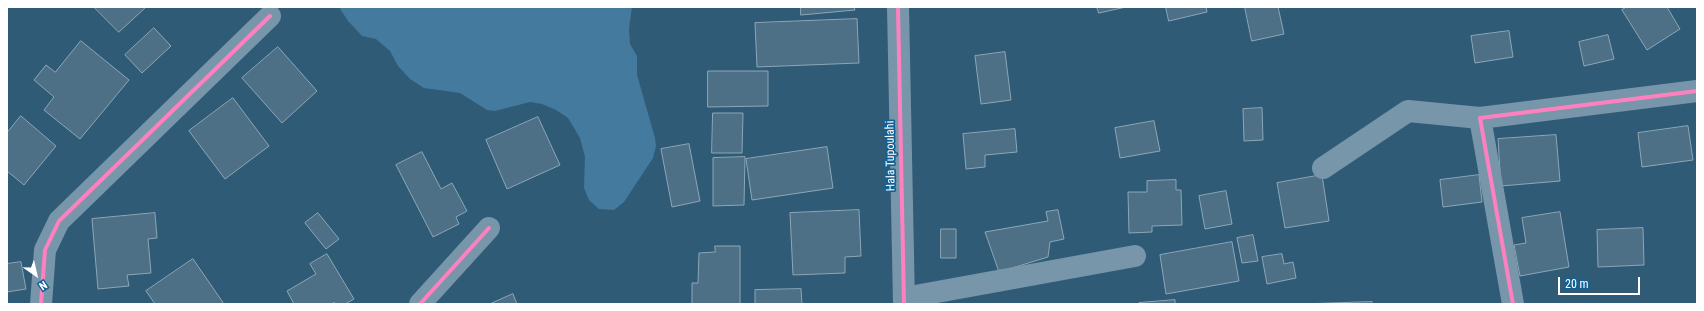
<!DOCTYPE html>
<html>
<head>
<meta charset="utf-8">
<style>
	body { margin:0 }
	#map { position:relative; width:1704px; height:311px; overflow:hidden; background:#2f5b77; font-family:"Roboto Condensed",sans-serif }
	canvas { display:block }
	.frame { position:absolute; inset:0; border:8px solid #fff; pointer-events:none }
	.north { position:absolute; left:16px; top:255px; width:40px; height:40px; -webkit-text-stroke:3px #126194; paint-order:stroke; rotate:146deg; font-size:11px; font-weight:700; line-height:16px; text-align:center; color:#fff }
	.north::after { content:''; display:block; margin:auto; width:14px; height:18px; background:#fff; clip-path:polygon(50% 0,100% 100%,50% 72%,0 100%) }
	.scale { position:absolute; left:1558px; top:277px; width:82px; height:18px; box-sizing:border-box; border:2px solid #fff; border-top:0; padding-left:5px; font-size:12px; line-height:14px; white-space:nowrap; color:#fff; -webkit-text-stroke:3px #126194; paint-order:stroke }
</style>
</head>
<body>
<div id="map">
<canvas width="1704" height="311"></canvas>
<div class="frame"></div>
<div class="north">N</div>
<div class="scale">20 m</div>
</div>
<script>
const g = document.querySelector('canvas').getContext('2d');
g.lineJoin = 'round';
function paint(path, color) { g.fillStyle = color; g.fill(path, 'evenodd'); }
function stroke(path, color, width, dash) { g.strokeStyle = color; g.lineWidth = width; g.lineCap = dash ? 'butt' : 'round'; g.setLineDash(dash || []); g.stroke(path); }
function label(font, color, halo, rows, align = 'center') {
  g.font = font + ' "Roboto Condensed",sans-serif'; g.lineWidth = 3.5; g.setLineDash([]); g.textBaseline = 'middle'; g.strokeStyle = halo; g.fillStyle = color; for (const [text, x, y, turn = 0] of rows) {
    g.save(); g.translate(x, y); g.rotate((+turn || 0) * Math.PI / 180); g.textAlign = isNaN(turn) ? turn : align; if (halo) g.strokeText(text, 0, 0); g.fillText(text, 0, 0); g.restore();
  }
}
paint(new Path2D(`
	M 339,7 L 632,7 L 629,29 L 630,44 L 637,56 L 637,75 L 655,138 L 656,146 L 653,158 L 624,202 L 614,210 L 599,209 L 589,200 L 584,188 L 585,157 L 580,138 L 568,118 L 556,110 L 542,104 L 530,102 L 495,111 L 487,110 L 460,93 L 424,88 L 410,79 L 398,66 L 390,51 L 376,39 L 362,36 L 348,21 Z`), '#437a9d');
const building = new Path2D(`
	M 94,7 L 146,7 L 119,32 Z
	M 801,7 L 854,7 L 855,10 L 801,15 Z
	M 1097,7 L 1126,7 L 1099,13 Z
	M 1166,7 L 1206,7 L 1207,12 L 1169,21 Z
	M 1245,7 L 1278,7 L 1284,34 L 1252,41 Z
	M 1627,7 L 1667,7 L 1680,29 L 1647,50 L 1622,10 Z
	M 857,19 L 859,63 L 757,67 L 755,23 Z
	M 154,28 L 171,46 L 142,73 L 125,55 Z
	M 1509,31 L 1513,57 L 1475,63 L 1471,36 Z
	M 1608,35 L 1614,59 L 1584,66 L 1579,42 Z
	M 81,41 L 129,80 L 80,139 L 44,110 L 54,97 L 34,80 L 46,65 L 55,72 Z
	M 278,47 L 317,91 L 282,123 L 242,78 Z
	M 1005,52 L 1011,100 L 981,104 L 975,56 Z
	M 708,71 L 768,71 L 768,106 L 708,107 Z
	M 233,98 L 269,146 L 225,179 L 189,131 Z
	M 1262,108 L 1263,140 L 1244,141 L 1243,109 Z
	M 713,113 L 743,113 L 742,153 L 712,153 Z
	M 21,116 L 56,146 L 24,185 L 7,171 L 7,133 Z
	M 538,117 L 560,165 L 507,189 L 486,140 Z
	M 1154,121 L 1160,151 L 1120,158 L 1115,128 Z
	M 1688,126 L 1693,160 L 1642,167 L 1638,133 Z
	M 1015,129 L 1017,152 L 985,155 L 985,167 L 966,169 L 963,134 Z
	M 1556,135 L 1560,181 L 1501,186 L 1498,139 Z
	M 689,144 L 700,201 L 672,207 L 661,149 Z
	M 827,147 L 833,188 L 752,200 L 746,159 Z
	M 422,152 L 441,189 L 452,183 L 467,211 L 456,217 L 459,224 L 433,237 L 396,165 Z
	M 745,157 L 744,205 L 713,206 L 713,158 Z
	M 1322,175 L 1329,221 L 1285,228 L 1277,183 Z
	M 1479,175 L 1482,202 L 1443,207 L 1440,180 Z
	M 1176,180 L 1176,190 L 1181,190 L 1182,225 L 1152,226 L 1152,232 L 1129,233 L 1128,192 L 1147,192 L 1147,181 Z
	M 1226,191 L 1232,224 L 1205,229 L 1199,196 Z
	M 859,210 L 861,256 L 845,257 L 845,273 L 793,275 L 790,213 Z
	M 1058,210 L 1064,239 L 1050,242 L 1048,257 L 999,272 L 985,232 L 1048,221 L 1046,212 Z
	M 1560,212 L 1569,267 L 1520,276 L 1514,245 L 1526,243 L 1522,218 Z
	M 155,213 L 157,238 L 148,239 L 151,273 L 127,275 L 129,286 L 98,289 L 92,219 Z
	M 318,213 L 339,239 L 326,249 L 305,223 Z
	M 1643,228 L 1644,265 L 1598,267 L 1597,230 Z
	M 941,229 L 956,229 L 956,258 L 941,258 Z
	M 1253,235 L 1258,261 L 1242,263 L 1237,238 Z
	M 1232,242 L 1239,281 L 1166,294 L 1160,255 Z
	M 715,246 L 740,246 L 740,304 L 692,304 L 692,283 L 698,283 L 699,253 L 715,252 Z
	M 327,254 L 354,299 L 345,304 L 335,304 L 334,302 L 332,304 L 294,304 L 287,291 L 316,274 L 310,264 Z
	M 1282,254 L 1284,264 L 1293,262 L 1296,278 L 1267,284 L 1262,257 Z
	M 193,259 L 224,304 L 155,304 L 146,291 Z
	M 21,262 L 26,289 L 7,292 L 7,264 Z
	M 801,289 L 802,304 L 755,304 L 755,290 Z
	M 513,294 L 517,304 L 490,304 Z
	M 1175,300 L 1175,304 L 1139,304 L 1139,303 Z
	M 1372,302 L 1372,304 L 1300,304 Z`);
paint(building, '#4d7086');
stroke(building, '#8ca7b7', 1);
stroke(new Path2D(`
	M 898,7 L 904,304
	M 1480,118 L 1513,304
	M 1323,168 L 1408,111 L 1480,118 L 1697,91
	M 904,298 L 1135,256
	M 41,304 L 45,250 L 59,221 L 270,16
	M 420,304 L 489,228`), '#7896a9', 22);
stroke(new Path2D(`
	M 898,7 L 904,304
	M 41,304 L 45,250 L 59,221 L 270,16
	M 420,304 L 489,228
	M 1513,304 L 1480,118 L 1697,91`), '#ff80c0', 4);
label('12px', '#fff', '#126194', [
	["Hala Tupoulahi",891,156,-91]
]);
</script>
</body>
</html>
